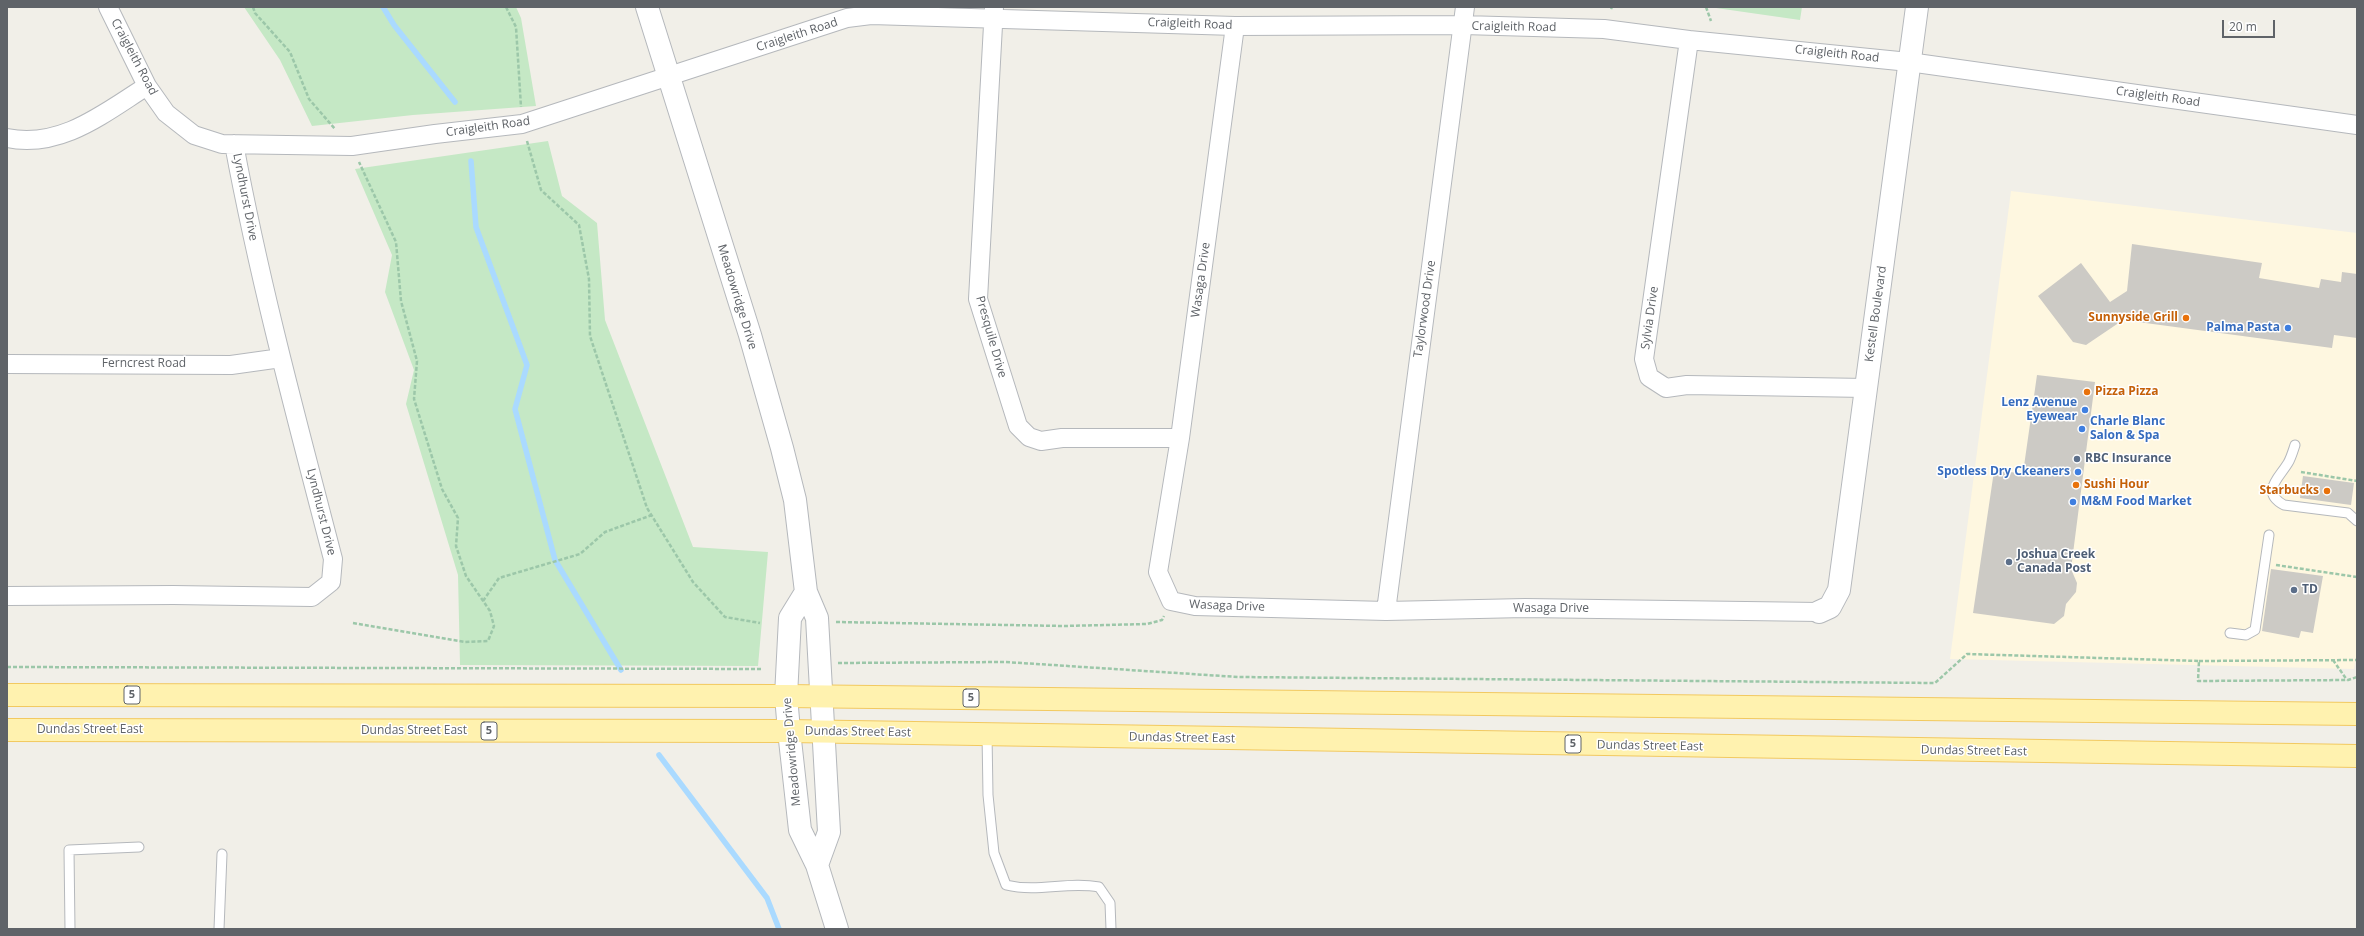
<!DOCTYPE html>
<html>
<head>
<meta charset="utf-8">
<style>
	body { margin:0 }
	#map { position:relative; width:2364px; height:936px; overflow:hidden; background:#f1efe8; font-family:"Open Sans",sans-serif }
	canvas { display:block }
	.frame { position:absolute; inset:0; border:8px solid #5f6368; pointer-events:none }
	.scale { position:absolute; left:2222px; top:20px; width:53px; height:18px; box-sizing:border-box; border:2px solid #5f6368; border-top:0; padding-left:5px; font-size:12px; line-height:14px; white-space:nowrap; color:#5f6368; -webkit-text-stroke:3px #fff; paint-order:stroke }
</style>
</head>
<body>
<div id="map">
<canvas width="2364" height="936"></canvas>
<div class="frame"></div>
<div class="scale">20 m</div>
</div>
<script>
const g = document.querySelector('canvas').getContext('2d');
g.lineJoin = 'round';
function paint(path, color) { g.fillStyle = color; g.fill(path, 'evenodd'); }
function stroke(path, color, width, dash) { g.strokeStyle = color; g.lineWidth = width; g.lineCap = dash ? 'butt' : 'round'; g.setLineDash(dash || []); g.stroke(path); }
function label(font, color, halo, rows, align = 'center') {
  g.font = font + ' "Open Sans",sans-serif'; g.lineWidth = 3; g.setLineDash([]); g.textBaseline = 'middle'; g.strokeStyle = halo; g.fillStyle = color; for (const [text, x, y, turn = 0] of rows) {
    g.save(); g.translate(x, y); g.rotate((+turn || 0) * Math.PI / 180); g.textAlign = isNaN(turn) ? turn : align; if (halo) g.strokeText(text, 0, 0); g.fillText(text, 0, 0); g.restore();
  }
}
paint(new Path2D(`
	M 2011,191 L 2357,233 L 2357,651 L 2354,669 L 1950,659 Z`), '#fef7e0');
paint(new Path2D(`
	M 244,7 L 516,7 L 521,18 L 536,106 L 413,115 L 312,126 L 280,60 Z
	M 1709,7 L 1802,7 L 1800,20 Z
	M 548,141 L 562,196 L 597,223 L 605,320 L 693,547 L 768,552 L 758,666 L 460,665 L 458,575 L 406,404 L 414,370 L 385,292 L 392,255 L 355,169 Z`), '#c5e8c5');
stroke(new Path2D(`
	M 383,7 L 394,25 L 455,102
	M 471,161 L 476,227 L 527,365 L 515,409 L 555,560 L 621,670
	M 659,755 L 767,898 L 779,929`), '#aadaff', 5.5);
paint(new Path2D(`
	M 2132,244 L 2262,263 L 2259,278 L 2319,288 L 2321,279 L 2341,282 L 2342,272 L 2357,274 L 2357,338 L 2334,335 L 2332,348 L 2123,320 L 2086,345 L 2073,342 L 2038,296 L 2081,263 L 2110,302 L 2127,291 Z
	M 2037,375 L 2095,382 L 2071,569 L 2077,583 L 2076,592 L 2066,604 L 2064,616 L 2054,624 L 1973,613 L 1994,471 L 2023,473 Z
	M 2303,476 L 2354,483 L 2351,505 L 2300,498 Z
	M 2271,569 L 2323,576 L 2313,633 L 2301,631 L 2299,638 L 2262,631 Z`), '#cccac5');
const service = new Path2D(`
	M 2295,445 C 2293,451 2291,458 2288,463 C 2279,478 2260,492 2284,505 L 2348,513 L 2357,521
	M 2230,633 L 2246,635 L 2255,630 L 2269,535
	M 987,734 L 988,795 L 994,853 L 1006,885 C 1039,893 1067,881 1099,887 L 1110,903 L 1111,929
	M 70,929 L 69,850 L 139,847
	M 219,929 L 222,854`);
const minor = new Path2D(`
	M 108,7 L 147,86 L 166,113 L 194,135 L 222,144 L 352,146 L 435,134 L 522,124 L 847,18 L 871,15 L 1235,26 L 1463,25 L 1604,29 L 1689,40 L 1909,62 L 2357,125
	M 994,7 L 978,299 L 1018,426 L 1029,437 L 1041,441 L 1062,438 L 1180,438
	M 1235,26 L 1180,438 L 1158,572 L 1171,601 L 1195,606 L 1386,611 L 1525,608 L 1819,612
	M 1689,40 L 1644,359 L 1649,377 L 1666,388 L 1687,385 L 1866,388
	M 7,138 C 61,149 104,113 147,86
	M 7,364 L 231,365 L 281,358
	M 7,596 L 173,595 L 312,597 L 331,582 L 333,559 C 297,421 260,284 234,144
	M 1386,611 L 1465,7`);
const tertiary = new Path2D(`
	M 647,7 L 750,335 L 782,448 L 795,500 L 806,592 L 817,618 L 829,832 L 817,865
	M 806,592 L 790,618 L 786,696 L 789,731 L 800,830 L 817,865 L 837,929
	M 1819,612 L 1830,607 L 1839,590 L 1917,7`);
const primary = new Path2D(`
	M 7,695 L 786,696 L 2357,714
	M 7,730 L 789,731 L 2357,756`);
stroke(service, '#b5b8bc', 11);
stroke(minor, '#b5b8bc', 20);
stroke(tertiary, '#b5b8bc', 24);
stroke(primary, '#f2c960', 24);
stroke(new Path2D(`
	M 253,7 L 255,13 L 290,52 L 309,99 L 335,129
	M 506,7 L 516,27 L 521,107
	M 1706,7 L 1711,21
	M 1611,9 L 1612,7
	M 527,141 L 541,190 L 579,225 L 589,279 L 590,336 L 647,508 L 693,582 L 725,617 L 760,623
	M 2301,472 L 2357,481
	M 2276,565 L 2357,577
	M 483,601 L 499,578 L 580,554 L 605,532 L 652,515
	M 836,622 L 1064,626 L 1147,624 L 1162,620 L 1164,616
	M 353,623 L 465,642 L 488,641 L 494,626 L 490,611 L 466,576 L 456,546 L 458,518 L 442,489 L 414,399 L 417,361 L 401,301 L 396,242 L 359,162
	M 2333,660 L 2347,680
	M 2199,661 L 2357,660
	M 838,663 L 1006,662 L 1238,677 L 1935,683 L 1967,654 L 2199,661 L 2198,681 L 2348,680 L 2357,677
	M 7,667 L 761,669`), '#9cc7a9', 2.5, [4, 2]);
stroke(service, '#fff', 9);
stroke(minor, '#fff', 18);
stroke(tertiary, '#fff', 22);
stroke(primary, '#fff2af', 22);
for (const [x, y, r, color] of [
	[2186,318,4,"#e8710a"],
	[2288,328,4,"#3f7fe0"],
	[2087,392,4,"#e8710a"],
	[2085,410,4,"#3f7fe0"],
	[2082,429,4,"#3f7fe0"],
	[2077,459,4,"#5c6f8a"],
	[2078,472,4,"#3f7fe0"],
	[2076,485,4,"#e8710a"],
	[2327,491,4,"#e8710a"],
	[2073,502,4,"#3f7fe0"],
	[2009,562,4,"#5c6f8a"],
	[2294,590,4,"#5c6f8a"]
]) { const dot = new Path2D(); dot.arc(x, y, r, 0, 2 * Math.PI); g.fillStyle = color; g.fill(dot); stroke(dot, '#fff', 1.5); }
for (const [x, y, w] of [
	[132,695,16],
	[971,698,16],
	[489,731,16],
	[1573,744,16]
]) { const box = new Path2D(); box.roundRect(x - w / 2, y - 9, w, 18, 3); g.fillStyle = '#fff'; g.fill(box); stroke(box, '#5f6368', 1); }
label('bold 11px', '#5f6368', null, [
	["5",132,695],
	["5",971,698],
	["5",489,731],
	["5",1573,744]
]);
label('12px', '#5f6368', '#fff', [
	["Craigleith Road",1190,24,2],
	["Craigleith Road",1514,27,1],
	["Craigleith Road",797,35,-18],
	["Craigleith Road",1837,54,6],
	["Craigleith Road",134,57,62],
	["Craigleith Road",2158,97,8],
	["Craigleith Road",488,127,-8],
	["Lyndhurst Drive",245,197,79],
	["Wasaga Drive",1201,280,-82],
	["Meadowridge Drive",737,297,73],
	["Taylorwood Drive",1425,309,-82],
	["Kestell Boulevard",1876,314,-82],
	["Sylvia Drive",1650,318,-82],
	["Presquile Drive",991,337,74],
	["Ferncrest Road",144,364],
	["Lyndhurst Drive",321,512,76],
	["Wasaga Drive",1227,606,2],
	["Wasaga Drive",1551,609],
	["Dundas Street East",90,730],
	["Dundas Street East",414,731],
	["Dundas Street East",858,732,1],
	["Dundas Street East",1182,738,1],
	["Dundas Street East",1650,746,1],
	["Dundas Street East",1974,751,1],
	["Meadowridge Drive",792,752,-95]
]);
label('bold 12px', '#c56008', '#fff', [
	["Sunnyside Grill",2178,318],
	["Pizza Pizza",2095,392,"left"],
	["Sushi Hour",2084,485,"left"],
	["Starbucks",2319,491]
], 'right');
label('bold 12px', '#366cbe', '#fff', [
	["Palma Pasta",2280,328],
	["Lenz Avenue",2077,403],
	["Eyewear",2077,417],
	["Charle Blanc",2090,422,"left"],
	["Salon & Spa",2090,436,"left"],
	["Spotless Dry Ckeaners",2070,472],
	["M&M Food Market",2081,502,"left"]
], 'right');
label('bold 12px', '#4e5e75', '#fff', [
	["RBC Insurance",2085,459],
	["Joshua Creek",2017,555],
	["Canada Post",2017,569],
	["TD",2302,590]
], 'left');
</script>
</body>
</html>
